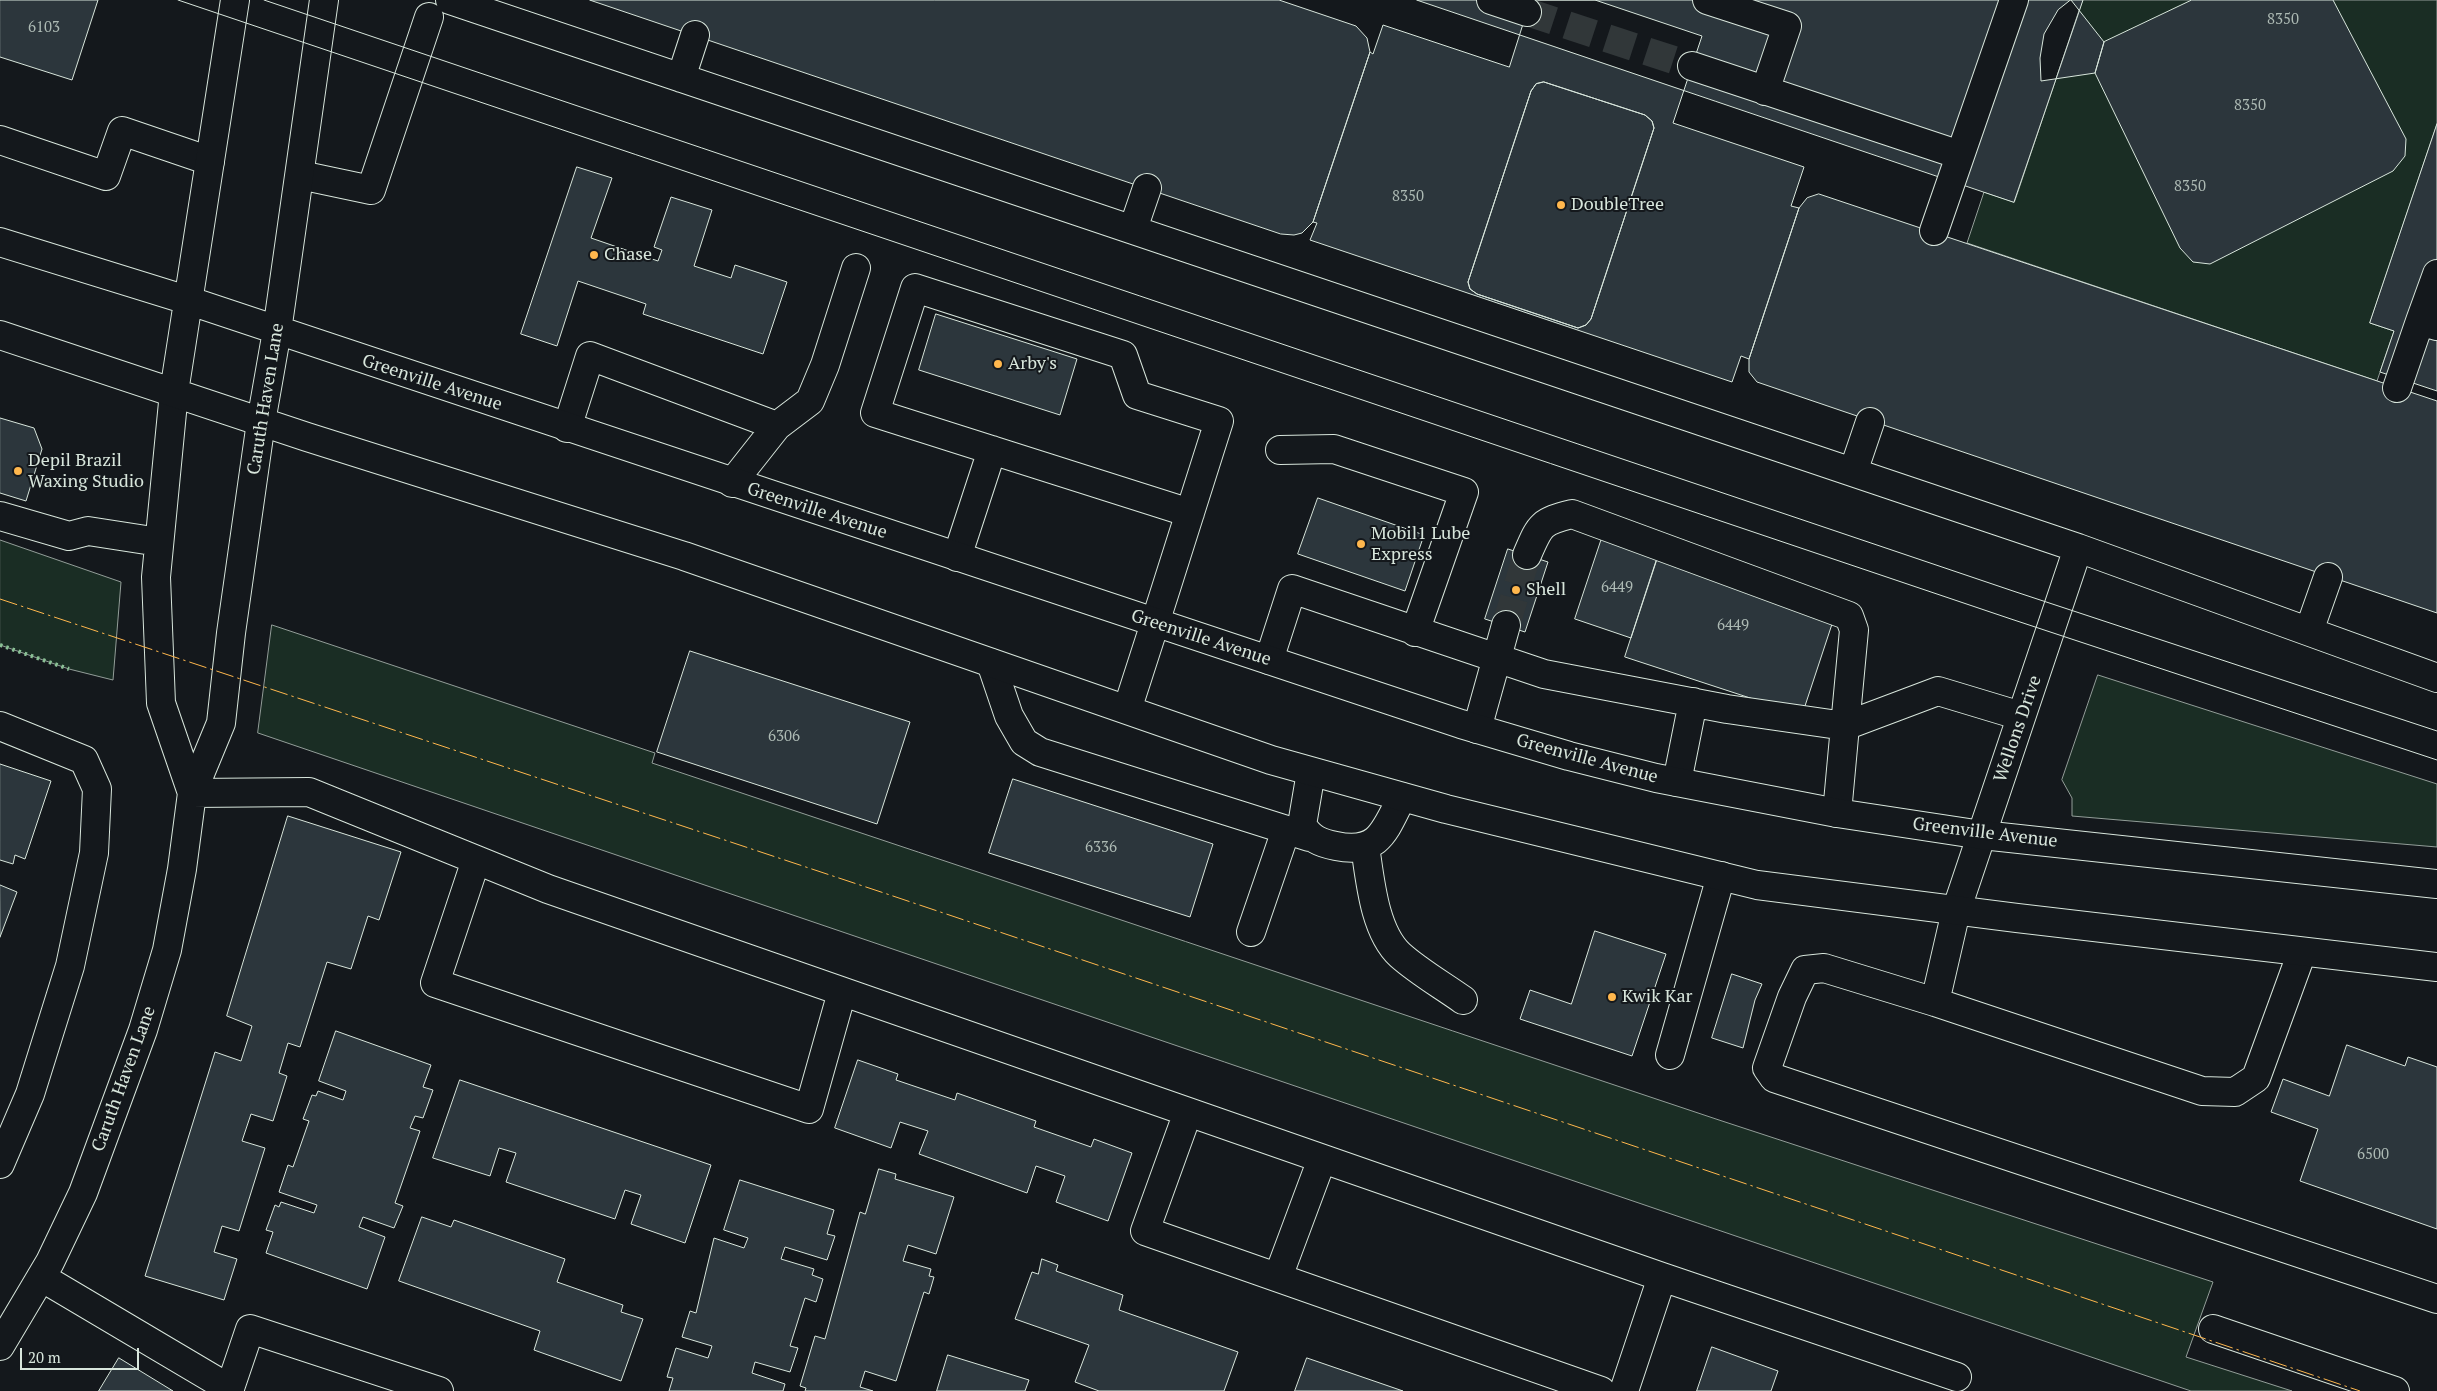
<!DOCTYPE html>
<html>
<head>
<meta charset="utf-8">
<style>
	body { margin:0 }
	#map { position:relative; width:2437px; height:1391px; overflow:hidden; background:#14181c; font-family:"PT Serif",serif }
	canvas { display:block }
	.scale { position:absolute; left:20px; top:1348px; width:119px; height:22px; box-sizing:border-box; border:2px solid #d8e6dc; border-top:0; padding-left:6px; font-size:15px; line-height:18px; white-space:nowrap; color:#d8e6dc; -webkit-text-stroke:4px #14181c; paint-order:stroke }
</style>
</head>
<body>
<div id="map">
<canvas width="2437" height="1391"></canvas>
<div class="scale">20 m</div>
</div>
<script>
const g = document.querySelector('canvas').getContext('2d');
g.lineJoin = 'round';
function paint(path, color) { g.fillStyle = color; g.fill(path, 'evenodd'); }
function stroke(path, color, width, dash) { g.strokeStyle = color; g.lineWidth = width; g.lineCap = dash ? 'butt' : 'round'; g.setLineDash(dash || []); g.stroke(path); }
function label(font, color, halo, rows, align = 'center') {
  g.font = font + ' "PT Serif",serif'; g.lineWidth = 4; g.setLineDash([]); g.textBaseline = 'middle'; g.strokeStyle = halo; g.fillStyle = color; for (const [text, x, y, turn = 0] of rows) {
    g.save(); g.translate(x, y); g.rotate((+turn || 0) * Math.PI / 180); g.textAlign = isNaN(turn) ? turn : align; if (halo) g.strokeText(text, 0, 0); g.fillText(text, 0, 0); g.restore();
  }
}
const green = new Path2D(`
	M 2083,0 L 2437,0 L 2437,124 L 2370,323 L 2394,331 L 2377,381 L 1967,243 L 1984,192 L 2014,202 Z
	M 0,540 L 121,582 L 113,680 L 69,669 L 0,645 Z
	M 272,625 L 655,753 L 652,763 L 1719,1120 L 2213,1282 L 2186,1357 L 2292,1391 L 2191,1391 L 258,733 Z
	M 2098,675 L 2437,784 L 2437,847 L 2072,816 L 2072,798 L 2062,780 Z`);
paint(green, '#1a2d24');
stroke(green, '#939e99', 1);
const building = new Path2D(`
	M 0,0 L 98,0 L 72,80 L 0,57 Z
	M 590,0 L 1279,0 L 1356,26 L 1367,38 L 1370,52 L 1313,222 L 1302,233 L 1294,235 L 1281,234 Z
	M 1417,0 L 2083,0 L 2014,202 Z
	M 1531,0 L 1595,0 L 1702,36 L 1673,123 L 1804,167 L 1791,206 L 1799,208 L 1749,359 L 1741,356 L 1732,382 L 1310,240 L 1317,223 L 1313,222 L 1370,52 L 1373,54 L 1383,25 L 1509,67 ZM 1544,82 L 1645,115 L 1652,121 L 1654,128 L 1591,319 L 1586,325 L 1578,328 L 1477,294 L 1470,289 L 1468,282 L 1531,91 L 1536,84 Z
	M 2071,0 L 2104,42 L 2095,73 L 2041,81 L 2040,58 L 2044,34 L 2058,10 Z
	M 2192,0 L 2333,0 L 2406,139 L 2405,156 L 2393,171 L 2210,264 L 2193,262 L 2180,248 L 2095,73 L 2104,42 Z
	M 1544,82 L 1645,115 L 1652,121 L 1654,128 L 1591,319 L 1586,325 L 1578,328 L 1477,294 L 1470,289 L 1468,282 L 1531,91 L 1536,84 Z
	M 2437,124 L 2437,391 L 2380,372 L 2394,331 L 2370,323 Z
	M 577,167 L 612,178 L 591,238 L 658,261 L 662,250 L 654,247 L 671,197 L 712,210 L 694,266 L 731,278 L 735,265 L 787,282 L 763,354 L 643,314 L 646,304 L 578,281 L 557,346 L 521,334 Z
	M 1819,194 L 2437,401 L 2437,613 L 1757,382 L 1749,372 L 1749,359 L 1799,208 L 1807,198 Z
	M 936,314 L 1077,359 L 1060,415 L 919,370 Z
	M 0,418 L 34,428 L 42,449 L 26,501 L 0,493 Z
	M 1318,498 L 1424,535 L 1405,591 L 1298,554 Z
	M 1602,538 L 1658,556 L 1631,638 L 1575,619 Z
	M 1508,549 L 1548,562 L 1525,632 L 1485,619 Z
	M 1658,556 L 1835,615 L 1802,715 L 1625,657 Z
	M 690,651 L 910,722 L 877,824 L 657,752 Z
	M 0,764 L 51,781 L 25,859 L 15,855 L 13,864 L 0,860 Z
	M 1013,779 L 1213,844 L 1190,917 L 989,853 Z
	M 288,816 L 401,852 L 379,920 L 368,916 L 351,969 L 327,962 L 300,1047 L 288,1043 L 279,1073 L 287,1076 L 273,1121 L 251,1114 L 242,1141 L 265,1148 L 239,1231 L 222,1226 L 214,1252 L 237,1259 L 224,1300 L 145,1276 L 215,1052 L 241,1061 L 252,1026 L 227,1016 Z
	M 0,885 L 17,892 L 0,937 Z
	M 1595,931 L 1666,954 L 1632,1056 L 1520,1019 L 1530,990 L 1571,1004 Z
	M 1732,974 L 1762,984 L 1755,1000 L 1743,1048 L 1712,1038 Z
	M 336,1031 L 431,1065 L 423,1087 L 433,1090 L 423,1118 L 415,1116 L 410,1128 L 420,1131 L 395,1203 L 403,1206 L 394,1228 L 363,1217 L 359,1227 L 385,1237 L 367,1289 L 266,1253 L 273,1232 L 266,1230 L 275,1205 L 279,1207 L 281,1202 L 314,1213 L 317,1205 L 279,1192 L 288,1165 L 293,1167 L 309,1121 L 303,1119 L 312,1095 L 316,1096 L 318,1091 L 343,1100 L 346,1091 L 319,1081 Z
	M 2347,1045 L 2405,1066 L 2408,1057 L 2437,1067 L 2437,1229 L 2300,1181 L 2318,1129 L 2271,1112 L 2283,1079 L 2329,1096 Z
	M 858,1060 L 898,1074 L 896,1080 L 955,1100 L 957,1093 L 1036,1121 L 1034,1127 L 1091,1147 L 1094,1139 L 1132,1153 L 1108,1221 L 1056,1202 L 1065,1176 L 1036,1166 L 1027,1193 L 919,1154 L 928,1131 L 900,1122 L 891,1148 L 835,1128 Z
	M 460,1080 L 711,1165 L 685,1243 L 631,1224 L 641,1195 L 625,1190 L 615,1219 L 506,1182 L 516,1153 L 499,1148 L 490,1176 L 433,1158 Z
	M 879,1169 L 896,1174 L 895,1179 L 954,1197 L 936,1254 L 908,1245 L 903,1261 L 931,1269 L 929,1276 L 934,1277 L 929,1294 L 924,1292 L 896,1381 L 865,1371 L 860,1387 L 873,1391 L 805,1391 L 806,1388 L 800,1386 L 815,1336 L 825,1339 L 860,1212 L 865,1214 Z
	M 740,1180 L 834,1210 L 827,1234 L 835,1236 L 827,1260 L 785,1247 L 781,1259 L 814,1269 L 812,1275 L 823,1279 L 816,1302 L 805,1298 L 790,1346 L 798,1348 L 790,1372 L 755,1362 L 752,1373 L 785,1384 L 783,1391 L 669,1391 L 673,1378 L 667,1377 L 676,1348 L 708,1358 L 712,1346 L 682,1337 L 690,1311 L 696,1313 L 714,1238 L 744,1248 L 748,1238 L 724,1230 Z
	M 422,1217 L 451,1227 L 454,1220 L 565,1259 L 557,1282 L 623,1305 L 621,1312 L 643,1319 L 621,1381 L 534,1350 L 540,1331 L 399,1281 Z
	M 1042,1259 L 1058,1265 L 1056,1271 L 1123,1295 L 1119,1310 L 1238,1352 L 1224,1391 L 1099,1391 L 1075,1382 L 1089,1345 L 1015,1319 L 1032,1272 L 1038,1274 Z
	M 1712,1347 L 1778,1371 L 1771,1391 L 1697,1391 Z
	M 948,1355 L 1029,1380 L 1025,1391 L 937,1391 Z
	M 119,1358 L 173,1391 L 99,1391 Z
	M 1307,1358 L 1403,1391 L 1295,1391 Z`);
paint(building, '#2c363c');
stroke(building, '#d8e6dc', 1);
stroke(new Path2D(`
	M 1527,12 L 1692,66
	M 1506,625 L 1527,555`), '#313739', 28, [28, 14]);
const minor = new Path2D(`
	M 450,0 L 2078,548 L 2437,678
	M 1491,0 L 1527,12
	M 1707,0 L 1787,26 L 1765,91
	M 1692,66 L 1960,155
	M 681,78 L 695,35
	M 0,140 L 106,176 L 122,131 L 210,161
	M 300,175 L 371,190 L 429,17
	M 1133,229 L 1147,188
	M 1934,231 L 2014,0
	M 2437,274 L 2420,321 L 2437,326
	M 2397,388 L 2420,321
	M 174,392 L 156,577 L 161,703 L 192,793
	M 567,428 L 590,356 L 777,426
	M 1280,450 L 1334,449 L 1464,492 L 1415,632
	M 1853,472 L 1870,422
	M 732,483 L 777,426 L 810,401 L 825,365 L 856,268
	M 0,516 L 69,536 L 88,531 L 159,542
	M 2078,548 L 1956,911 L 1935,1002 L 1824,968 L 1805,970 L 1792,997 L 1767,1068 L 1774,1078 L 2437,1299
	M 1527,555 C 1540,525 1540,522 1572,514 L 1849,616 L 1854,630 L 1845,726 L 1938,691 L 2021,716
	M 957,557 L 992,450
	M 1155,623 L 1219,421 L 1137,395 L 1123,355 L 915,288 L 875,413 L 1190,513
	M 2309,631 L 2328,577
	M 1269,660 L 1292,589 L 1544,674 L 1727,709 L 1845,726 L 1837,813
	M 991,663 L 1009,716 L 1024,742 L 1040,752 L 1309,837
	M 0,726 L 84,760 L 97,789 L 94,853 L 70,966 L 30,1094 L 0,1164
	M 1477,729 L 1506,625
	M 1311,772 L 1302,825 C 1311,839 1320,843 1336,846 C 1379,855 1385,830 1402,797
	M 1677,782 L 1693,702
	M 192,793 L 309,792 L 548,889 L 1662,1277 L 1957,1377
	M 1365,846 C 1370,879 1374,931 1400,955 C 1419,972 1442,985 1463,1000
	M 476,860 L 435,983 L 809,1109 L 842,992
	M 1251,932 L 1286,830
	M 1935,1002 L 2202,1091 L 2235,1092 L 2256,1078 L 2302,952
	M 1670,1055 L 1721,876
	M 1188,1112 L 1145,1231 L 1601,1391
	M 41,1277 L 230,1389
	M 1278,1277 L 1322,1159
	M 2213,1329 L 2395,1391
	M 0,1346 L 50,1262 L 83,1193 L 143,1030 L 167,950 L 182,869 L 192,793 L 221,723 L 231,633 L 261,422
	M 229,1391 L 250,1329 L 439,1391
	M 1624,1391 L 1662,1277`);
const major = new Path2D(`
	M 0,242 L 187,300 L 1461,724 L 1569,756 L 1656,778 L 1837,813 L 1982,835 L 2437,884
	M 0,335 L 307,437 L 684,556 L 1271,760 L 1446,809 L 1757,885 L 2017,918 L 2437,967
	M 174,392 L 235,0
	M 261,422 L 277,331 L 324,0
	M 1127,710 L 1155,623`);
stroke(minor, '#d8e6dc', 30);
stroke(major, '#d8e6dc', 30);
stroke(minor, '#14181c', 28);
stroke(major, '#14181c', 28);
stroke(new Path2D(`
	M 178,0 L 2008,618 L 2437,760
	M 264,0 L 2016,592 L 2437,731`), '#d8e6dc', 1);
stroke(new Path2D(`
	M 0,645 L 69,669`), '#8ac095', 4, [2.5, 4]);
stroke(new Path2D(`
	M 0,599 L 887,894 L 2360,1391`), '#ffb74d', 1, [18, 4, 2.5, 4]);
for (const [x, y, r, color] of [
	[1561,205,5,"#ffb74d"],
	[594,255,5,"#ffb74d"],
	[998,364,5,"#ffb74d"],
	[18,471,5,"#ffb74d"],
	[1361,544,5,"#ffb74d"],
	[1516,590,5,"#ffb74d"],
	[1612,997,5,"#ffb74d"]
]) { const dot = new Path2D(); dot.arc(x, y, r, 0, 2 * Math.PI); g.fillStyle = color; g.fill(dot); stroke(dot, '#14181c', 2); }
label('15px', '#adbab4', null, [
	["8350",2283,20],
	["6103",44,28],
	["8350",2250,106],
	["8350",2190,187],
	["8350",1408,197],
	["6449",1617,588],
	["6449",1733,626],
	["6306",784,737],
	["6336",1101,848],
	["6500",2373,1155]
]);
label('18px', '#d8e6dc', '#14181c', [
	["DoubleTree",1571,205],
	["Chase",604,255],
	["Arby's",1008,364],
	["Depil Brazil",28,461],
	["Waxing Studio",28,482],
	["Mobil1 Lube",1371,534],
	["Express",1371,555],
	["Shell",1526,590],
	["Kwik Kar",1622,997]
], 'left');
label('18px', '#d8e6dc', '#14181c', [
	["Greenville Avenue",432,383,18],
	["Caruth Haven Lane",266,399,-81],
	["Greenville Avenue",817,511,18],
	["Greenville Avenue",1201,638,18],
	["Wellons Drive",2018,729,-71],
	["Greenville Avenue",1587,759,15],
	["Greenville Avenue",1985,833,7],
	["Caruth Haven Lane",124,1079,-70]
]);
</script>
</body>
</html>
